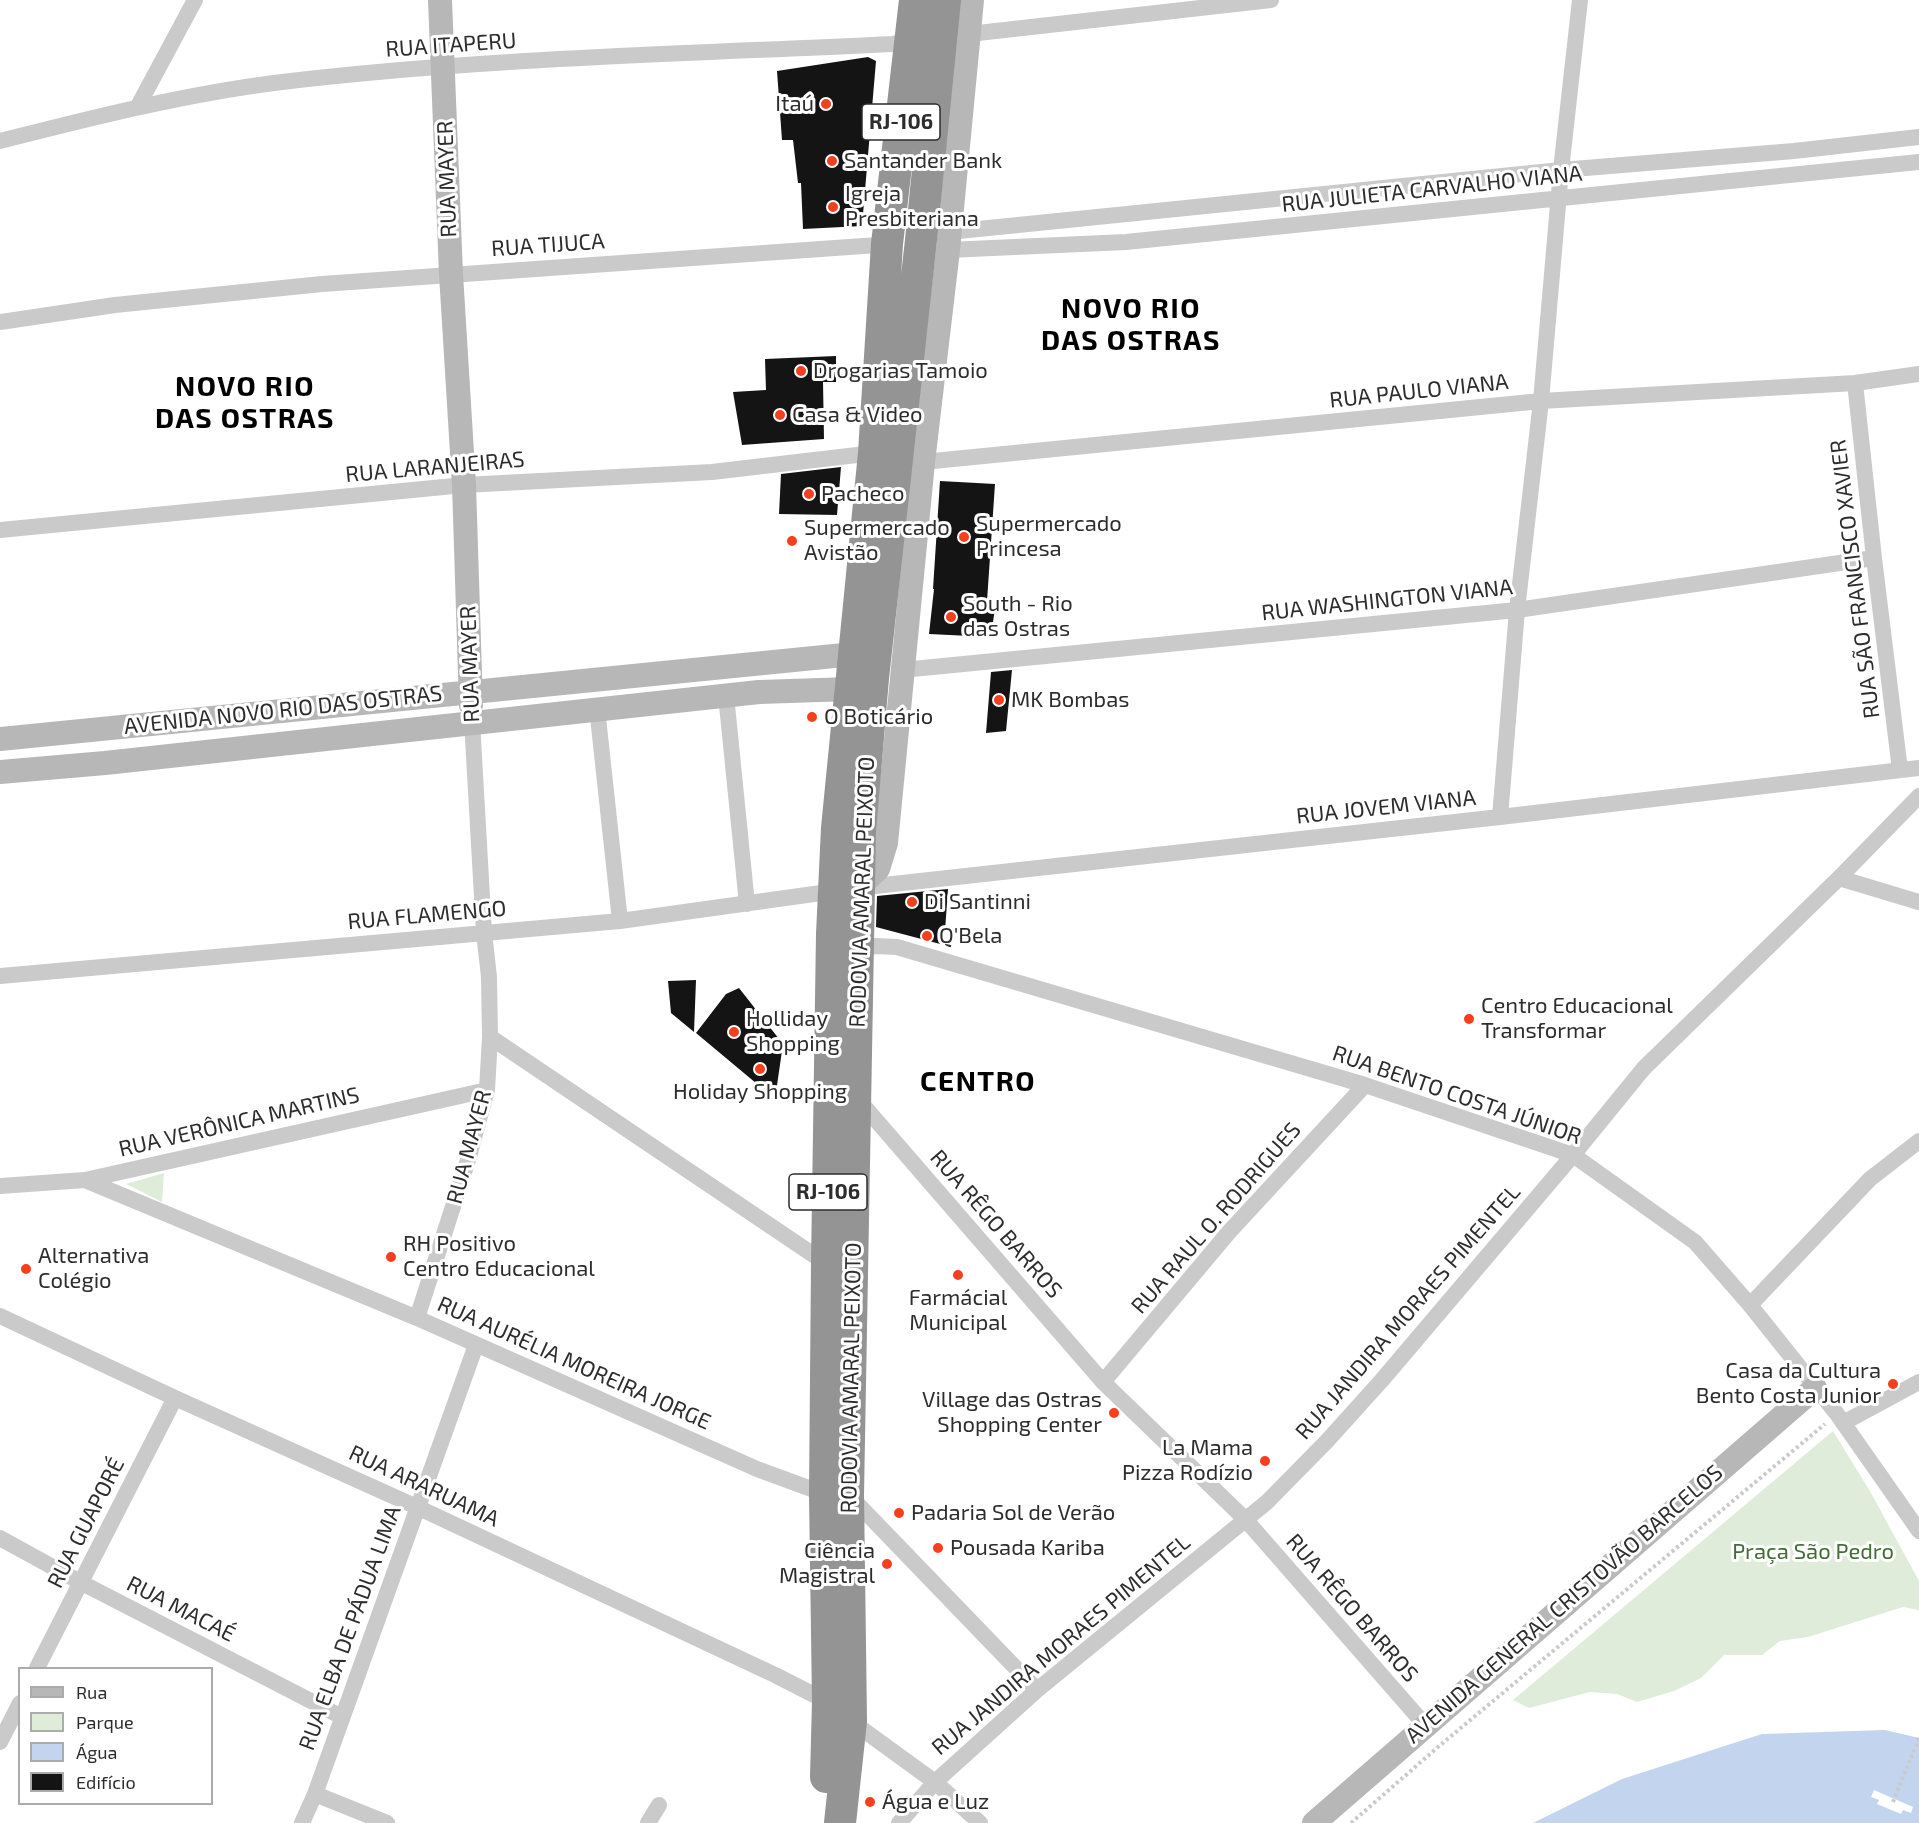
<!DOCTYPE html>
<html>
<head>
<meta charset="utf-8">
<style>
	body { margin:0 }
	#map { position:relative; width:1919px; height:1823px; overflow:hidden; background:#fff; font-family:"Exo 2",sans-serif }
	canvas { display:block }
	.legend { position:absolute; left:18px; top:1667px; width:195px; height:138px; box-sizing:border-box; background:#fff; border:2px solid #ababab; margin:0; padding:8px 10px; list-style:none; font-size:18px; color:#2d2d2d }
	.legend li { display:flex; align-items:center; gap:12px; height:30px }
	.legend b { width:30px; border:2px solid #ababab }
</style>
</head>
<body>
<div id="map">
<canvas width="1919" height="1823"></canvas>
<ul class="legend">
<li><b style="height:8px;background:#b7b7b7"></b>Rua</li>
<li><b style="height:16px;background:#dfecd9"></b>Parque</li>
<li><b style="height:16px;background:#c3d4ef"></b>Água</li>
<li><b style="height:16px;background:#141414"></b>Edifício</li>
</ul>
</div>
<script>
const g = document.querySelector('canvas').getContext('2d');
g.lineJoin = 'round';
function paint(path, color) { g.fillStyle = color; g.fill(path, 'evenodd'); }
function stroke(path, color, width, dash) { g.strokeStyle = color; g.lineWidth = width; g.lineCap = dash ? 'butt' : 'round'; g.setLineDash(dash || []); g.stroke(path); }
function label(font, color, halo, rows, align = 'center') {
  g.font = font + ' "Exo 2",sans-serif'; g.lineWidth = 6; g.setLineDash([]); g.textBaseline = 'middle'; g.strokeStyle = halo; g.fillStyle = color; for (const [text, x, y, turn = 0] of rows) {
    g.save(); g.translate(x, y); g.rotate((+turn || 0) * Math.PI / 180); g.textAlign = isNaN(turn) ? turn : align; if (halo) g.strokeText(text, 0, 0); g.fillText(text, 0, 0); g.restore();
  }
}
paint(new Path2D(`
	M 164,1173 L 162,1202 L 126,1184 Z
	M 1833,1431 L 1871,1493 L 1919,1581 L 1919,1610 L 1903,1607 L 1808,1637 L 1780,1641 L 1762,1655 L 1724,1655 L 1701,1678 L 1674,1691 L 1637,1702 L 1617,1694 L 1590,1692 L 1529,1708 L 1513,1700 Z`), '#dfecd9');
paint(new Path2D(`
	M 1885,1730 L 1919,1738 L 1919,1823 L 1533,1823 L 1622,1779 L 1762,1734 Z`), '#c3d4ef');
paint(new Path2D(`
	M 1874,1790 L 1913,1807 L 1911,1813 L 1903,1810 L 1901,1814 L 1877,1804 L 1879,1800 L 1871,1797 Z`), '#fff');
paint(new Path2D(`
	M 868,57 L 876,61 L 862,226 L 803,229 L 801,183 L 798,183 L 793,140 L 782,140 L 777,71 Z
	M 836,356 L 836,382 L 823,382 L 824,439 L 742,445 L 733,392 L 766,390 L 765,359 Z
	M 841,467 L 837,515 L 779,514 L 781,474 Z
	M 940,481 L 995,484 L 987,601 L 996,601 L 991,636 L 970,634 L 970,636 L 929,634 L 934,589 L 933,589 Z
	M 1012,670 L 1006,731 L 986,733 L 991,672 Z
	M 948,889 L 944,945 L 876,927 L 877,896 Z
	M 696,980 L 694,1032 L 671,1013 L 668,981 Z
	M 739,988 L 783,1044 L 775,1099 L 696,1033 L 726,994 Z`), '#141414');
stroke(new Path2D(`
	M 1893,1802 L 1919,1738
	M 1351,1823 L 1438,1747 L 1825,1424`), '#cacaca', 4, [3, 3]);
stroke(new Path2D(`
	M 969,34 L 1271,0
	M 138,106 L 195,0
	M 0,141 C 91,118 181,95 274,83 C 479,58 687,54 893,44 L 911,41
	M 949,232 L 1561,170 L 1794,151 L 1919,137
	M 948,250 L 1126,242 L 1919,162
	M 0,322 L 115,305 L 322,284 L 892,244
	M 1855,383 L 1874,558 L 1900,770
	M 923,462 L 1541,401 L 1855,383 L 1919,374
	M 0,530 L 464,485 L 712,472 L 874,453
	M 902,670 L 1517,610 L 1874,558
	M 726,695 L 747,904
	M 597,708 L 620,921
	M 1500,817 L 1517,610 L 1541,401 L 1561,170 L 1580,0
	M 1839,878 L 1919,902
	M 853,952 L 875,946 L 897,947 L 1365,1085 L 1573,1155 L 1695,1242 L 1750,1305 L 1837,1414 L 1919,1531
	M 0,976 L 620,921 L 857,888 L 1500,817 L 1919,768
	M 490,1037 L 827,1264
	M 856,1097 L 1103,1382 L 1245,1519 L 1425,1725
	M 85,1180 L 417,1318 L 757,1469 L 825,1494 L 848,1494 L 1037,1690
	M 0,1186 L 85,1180 L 487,1090
	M 1750,1305 L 1870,1179 L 1919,1141
	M 0,1316 L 175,1398 L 417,1507 L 775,1675 L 828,1702
	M 417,1318 L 468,1160 L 487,1090 L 490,1037 L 489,977 L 484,932 L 472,721
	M 1103,1382 L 1229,1232 L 1365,1085
	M 1843,1423 L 1919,1382
	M 0,1538 L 80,1582 L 342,1717
	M 37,1668 L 175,1398
	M 851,1721 L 935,1782 L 980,1823
	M 0,1742 L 20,1703
	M 315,1794 L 387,1823
	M 302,1823 L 315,1794 L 476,1345
	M 648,1823 L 659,1805
	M 899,1823 L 935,1782 L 1037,1690 L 1267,1502 L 1327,1441 L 1382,1380 L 1573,1155 L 1644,1068 L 1839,878 L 1919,796`), '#cacaca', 16);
stroke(new Path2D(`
	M 440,0 L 451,274 L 464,485 L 471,705
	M 0,739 L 854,654
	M 0,772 L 105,763 L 759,692 L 851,689
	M 857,888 L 878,869 L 886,843 L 923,462 L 948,250 L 972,0
	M 1314,1823 L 1815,1388`), '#b7b7b7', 24);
stroke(new Path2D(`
	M 826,1777 L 828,1702 L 825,1494 L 827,1264 L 832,934 L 837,828 L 874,453 L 887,244 L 915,0
	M 840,1823 L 851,1721 L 848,1494 L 860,832 L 873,678 L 921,240 L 945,0`), '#949494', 32);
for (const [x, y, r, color] of [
	[826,104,6,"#f63f1d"],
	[832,161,6,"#f63f1d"],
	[833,207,6,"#f63f1d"],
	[801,371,6,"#f63f1d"],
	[780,415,6,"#f63f1d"],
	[809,494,6,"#f63f1d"],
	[964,537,6,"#f63f1d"],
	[792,541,6,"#f63f1d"],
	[951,617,6,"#f63f1d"],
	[999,700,6,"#f63f1d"],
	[812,717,6,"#f63f1d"],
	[912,902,6,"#f63f1d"],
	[927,936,6,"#f63f1d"],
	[1469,1019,6,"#f63f1d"],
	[734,1032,6,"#f63f1d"],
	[760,1069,6,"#f63f1d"],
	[391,1257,6,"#f63f1d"],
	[26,1269,6,"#f63f1d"],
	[958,1275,6,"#f63f1d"],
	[1893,1384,6,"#f63f1d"],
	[1114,1413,6,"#f63f1d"],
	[1265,1461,6,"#f63f1d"],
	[899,1513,6,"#f63f1d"],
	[938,1548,6,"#f63f1d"],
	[887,1564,6,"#f63f1d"],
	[870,1802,6,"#f63f1d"]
]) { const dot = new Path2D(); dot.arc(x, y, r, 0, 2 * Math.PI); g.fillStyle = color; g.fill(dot); stroke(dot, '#fff', 2); }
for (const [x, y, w] of [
	[901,122,78],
	[828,1192,78]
]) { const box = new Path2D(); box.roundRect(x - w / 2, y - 18, w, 36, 4.5); g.fillStyle = '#fff'; g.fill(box); stroke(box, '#2d2d2d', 1.5); }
label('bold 21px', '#2d2d2d', null, [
	["RJ-106",901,122],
	["RJ-106",828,1192]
]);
label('22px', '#2d2d2d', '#fff', [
	["RUA ITAPERU",451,45,-4],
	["RUA MAYER",447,179,-92],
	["RUA JULIETA CARVALHO VIANA",1432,189,-6],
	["RUA TIJUCA",548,245,-4],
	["RUA PAULO VIANA",1419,391,-6],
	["RUA LARANJEIRAS",435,467,-5],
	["RUA SÃO FRANCISCO XAVIER",1855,579,-97],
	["RUA WASHINGTON VIANA",1387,600,-6],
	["RUA MAYER",470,664,-92],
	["AVENIDA NOVO RIO DAS OSTRAS",283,710,-6],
	["RUA JOVEM VIANA",1386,807,-6],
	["RODOVIA AMARAL PEIXOTO",862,892,-88],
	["RUA FLAMENGO",427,915,-5],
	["RUA BENTO COSTA JÚNIOR",1457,1095,19],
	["RUA VERÔNICA MARTINS",239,1122,-13],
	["RUA MAYER",469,1147,-75],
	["RUA RAUL O. RODRIGUES",1216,1218,-49],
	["RUA RÊGO BARROS",996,1224,49],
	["RUA JANDIRA MORAES PIMENTEL",1408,1312,-49],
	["RUA AURÉLIA MOREIRA JORGE",574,1363,24],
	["RODOVIA AMARAL PEIXOTO",851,1378,-89],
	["RUA ARARUAMA",424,1486,25],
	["RUA GUAPORÉ",86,1523,-63],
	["AVENIDA GENERAL CRISTOVÃO BARCELOS",1564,1604,-41],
	["RUA RÊGO BARROS",1352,1608,49],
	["RUA MACAÉ",181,1609,27],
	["RUA ELBA DE PÁDUA LIMA",350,1628,-70],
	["RUA JANDIRA MORAES PIMENTEL",1061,1645,-40]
]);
label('22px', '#2d2d2d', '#fff', [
	["Itaú",814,104,"right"],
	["Santander Bank",844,161],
	["Igreja",845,194],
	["Presbiteriana",845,219],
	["Drogarias Tamoio",813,371],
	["Casa & Video",792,415],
	["Pacheco",821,494],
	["Supermercado",976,524],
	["Princesa",976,549],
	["Supermercado",804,528],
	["Avistão",804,553],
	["South - Rio",963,604],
	["das Ostras",963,629],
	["MK Bombas",1011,700],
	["O Boticário",824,717],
	["Di Santinni",924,902],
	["Q'Bela",939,936],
	["Centro Educacional",1481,1006],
	["Transformar",1481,1031],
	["Holliday",746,1019],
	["Shopping",746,1044],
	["Holiday Shopping",760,1092,"center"],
	["RH Positivo",403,1244],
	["Centro Educacional",403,1269],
	["Alternativa",38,1256],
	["Colégio",38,1281],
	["Farmácial",958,1298,"center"],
	["Municipal",958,1323,"center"],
	["Casa da Cultura",1881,1371,"right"],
	["Bento Costa Junior",1881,1396,"right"],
	["Village das Ostras",1102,1400,"right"],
	["Shopping Center",1102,1425,"right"],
	["La Mama",1253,1448,"right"],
	["Pizza Rodízio",1253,1473,"right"],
	["Padaria Sol de Verão",911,1513],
	["Pousada Kariba",950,1548],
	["Ciência",875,1551,"right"],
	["Magistral",875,1576,"right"],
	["Água e Luz",882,1802]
], 'left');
label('22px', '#436d36', '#fff', [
	["Praça São Pedro",1813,1552]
]);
g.letterSpacing = '1.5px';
label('bold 28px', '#000', '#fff', [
	["NOVO RIO",1131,309],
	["DAS OSTRAS",1131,341],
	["NOVO RIO",245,387],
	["DAS OSTRAS",245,419],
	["CENTRO",978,1082]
]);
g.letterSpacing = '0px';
</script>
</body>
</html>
